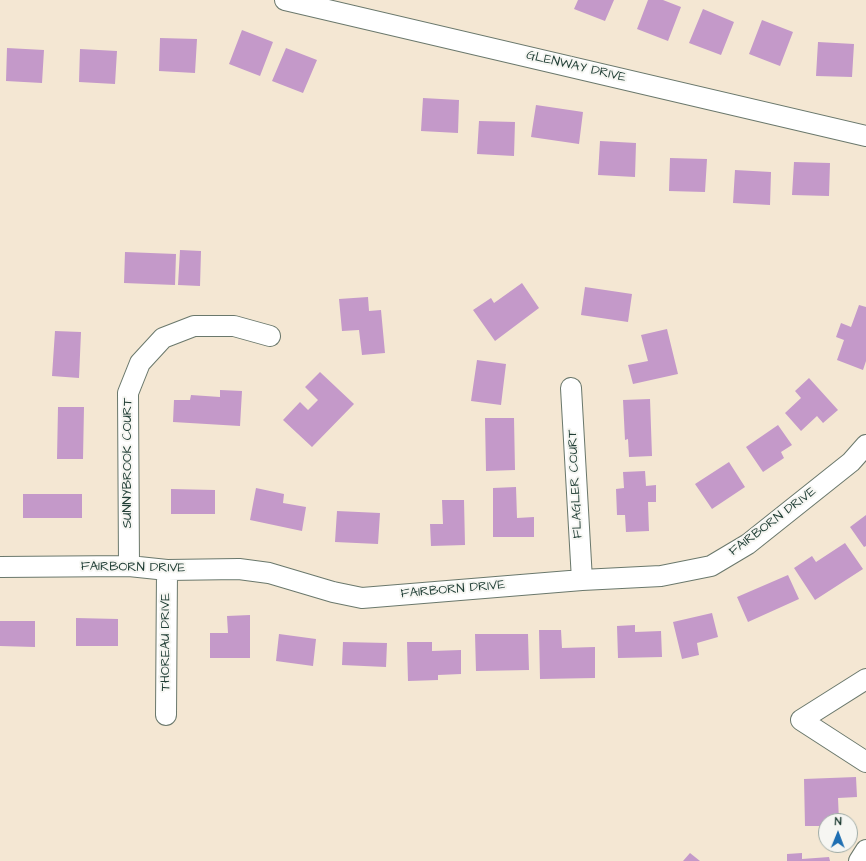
<!DOCTYPE html>
<html>
<head>
<meta charset="utf-8">
<style>
	body { margin:0 }
	#map { position:relative; width:866px; height:861px; overflow:hidden; background:#f4e7d3; font-family:"Architects Daughter",sans-serif }
	canvas { display:block }
	.north { position:absolute; left:818px; top:813px; width:40px; height:40px; box-sizing:border-box; background:#f6f6f2; border:1px solid #a0aca6; border-radius:50%; rotate:1deg; font-size:11px; font-weight:700; line-height:16px; text-align:center; color:#1f3d34 }
	.north::after { content:''; display:block; margin:auto; width:14px; height:18px; background:#1f6fb2; clip-path:polygon(50% 0,100% 100%,50% 72%,0 100%) }
</style>
</head>
<body>
<div id="map">
<canvas width="866" height="861"></canvas>
<div class="north">N</div>
</div>
<script>
const g = document.querySelector('canvas').getContext('2d');
g.lineJoin = 'round';
function paint(path, color) { g.fillStyle = color; g.fill(path, 'evenodd'); }
function stroke(path, color, width, dash) { g.strokeStyle = color; g.lineWidth = width; g.lineCap = dash ? 'butt' : 'round'; g.setLineDash(dash || []); g.stroke(path); }
function label(font, color, halo, rows, align = 'center') {
  g.font = font + ' "Architects Daughter",sans-serif'; g.lineWidth = 4; g.setLineDash([]); g.textBaseline = 'middle'; g.strokeStyle = halo; g.fillStyle = color; for (const [text, x, y, turn = 0] of rows) {
    g.save(); g.translate(x, y); g.rotate((+turn || 0) * Math.PI / 180); g.textAlign = isNaN(turn) ? turn : align; if (halo) g.strokeText(text, 0, 0); g.fillText(text, 0, 0); g.restore();
  }
}
paint(new Path2D(`
	M 578,0 L 614,0 L 605,21 L 574,9 Z
	M 648,0 L 663,0 L 681,7 L 668,41 L 637,29 Z
	M 703,9 L 734,22 L 721,55 L 689,43 Z
	M 762,20 L 793,32 L 780,66 L 749,54 Z
	M 242,30 L 273,42 L 260,76 L 229,64 Z
	M 160,38 L 197,39 L 195,73 L 159,71 Z
	M 818,42 L 854,44 L 852,77 L 816,76 Z
	M 7,48 L 44,50 L 42,83 L 6,81 Z
	M 286,48 L 317,60 L 303,93 L 272,81 Z
	M 80,49 L 117,51 L 115,84 L 79,82 Z
	M 423,98 L 459,100 L 458,133 L 421,131 Z
	M 536,105 L 583,112 L 579,144 L 531,137 Z
	M 479,121 L 515,122 L 514,156 L 477,154 Z
	M 600,141 L 636,143 L 635,177 L 598,175 Z
	M 670,158 L 707,159 L 705,192 L 669,191 Z
	M 794,162 L 830,163 L 829,196 L 792,195 Z
	M 735,170 L 771,172 L 770,205 L 733,203 Z
	M 180,250 L 201,251 L 200,286 L 178,285 Z
	M 125,252 L 176,254 L 175,285 L 124,283 Z
	M 522,283 L 539,308 L 495,341 L 473,310 L 491,298 L 494,303 Z
	M 585,287 L 632,294 L 628,322 L 581,315 Z
	M 368,297 L 369,311 L 381,310 L 385,353 L 362,355 L 359,330 L 342,331 L 339,299 Z
	M 859,305 L 866,307 L 866,361 L 863,370 L 837,360 L 844,340 L 836,337 L 841,323 L 851,327 Z
	M 667,329 L 678,374 L 633,384 L 628,365 L 648,361 L 641,335 Z
	M 55,331 L 81,332 L 79,378 L 52,376 Z
	M 477,360 L 506,364 L 501,405 L 471,401 Z
	M 320,372 L 354,404 L 312,447 L 283,420 L 300,402 L 308,410 L 318,400 L 305,387 Z
	M 809,378 L 838,410 L 823,423 L 817,416 L 801,431 L 785,413 L 801,398 L 795,391 Z
	M 220,390 L 242,391 L 240,426 L 173,422 L 174,400 L 190,400 L 191,395 L 220,397 Z
	M 650,399 L 652,456 L 629,457 L 628,439 L 625,440 L 623,400 Z
	M 58,407 L 84,407 L 83,459 L 57,459 Z
	M 485,418 L 514,418 L 515,470 L 486,471 Z
	M 778,425 L 792,445 L 781,452 L 784,458 L 763,472 L 746,447 Z
	M 729,462 L 745,487 L 712,509 L 695,484 Z
	M 645,471 L 646,486 L 656,485 L 656,502 L 648,502 L 649,531 L 626,532 L 625,515 L 617,515 L 616,489 L 624,488 L 623,472 Z
	M 516,487 L 517,518 L 534,517 L 534,537 L 493,537 L 493,488 Z
	M 256,488 L 284,494 L 283,503 L 306,507 L 302,531 L 250,520 Z
	M 171,489 L 215,490 L 215,514 L 171,514 Z
	M 23,494 L 82,494 L 82,518 L 23,518 Z
	M 442,500 L 464,500 L 465,545 L 431,546 L 430,524 L 443,524 Z
	M 337,511 L 380,513 L 378,544 L 335,542 Z
	M 866,515 L 866,546 L 864,547 L 850,527 Z
	M 845,543 L 863,569 L 815,600 L 794,568 L 812,556 L 816,562 Z
	M 788,575 L 799,599 L 748,622 L 737,597 Z
	M 712,613 L 718,637 L 697,643 L 699,655 L 682,659 L 673,622 Z
	M 250,615 L 250,658 L 210,658 L 210,633 L 228,633 L 227,616 Z
	M 76,618 L 118,619 L 118,646 L 76,646 Z
	M 0,621 L 35,621 L 35,647 L 0,646 Z
	M 635,625 L 635,632 L 661,631 L 662,657 L 618,658 L 617,626 Z
	M 539,630 L 561,630 L 562,648 L 595,647 L 595,678 L 540,679 Z
	M 279,634 L 316,639 L 313,666 L 276,661 Z
	M 475,634 L 528,634 L 529,670 L 476,671 Z
	M 343,642 L 387,643 L 386,667 L 342,665 Z
	M 407,642 L 432,642 L 432,651 L 461,650 L 461,674 L 438,675 L 438,680 L 408,681 Z
	M 856,777 L 857,797 L 838,798 L 839,821 L 826,821 L 826,826 L 805,826 L 804,779 Z
	M 690,853 L 700,861 L 683,861 Z
	M 802,853 L 802,859 L 829,857 L 830,861 L 787,861 L 787,854 Z`), '#c499c9');
const minor = new Path2D(`
	M 285,0 L 866,136
	M 571,388 L 582,580
	M 129,566 L 128,393 L 140,363 L 163,338 L 194,326 L 234,326 L 270,336
	M 0,567 L 129,566 L 167,570 L 239,569 L 269,573 L 333,592 L 362,598 L 582,580 L 661,576 L 711,566 L 748,544 L 851,462 L 866,445
	M 866,679 L 801,720 L 866,762
	M 166,715 L 167,570
	M 859,861 L 866,850`);
stroke(minor, '#6a786c', 22);
stroke(minor, '#fff', 20);
label('13px', '#1f3d34', '#f6f6f2', [
	["GLENWAY DRIVE",576,67,13],
	["SUNNYBROOK COURT",128,463,-90],
	["FLAGLER COURT",576,484,-93],
	["FAIRBORN DRIVE",773,522,-37],
	["FAIRBORN DRIVE",133,568,1],
	["FAIRBORN DRIVE",453,590,-5],
	["THOREAU DRIVE",166,642,-90]
]);
</script>
</body>
</html>
